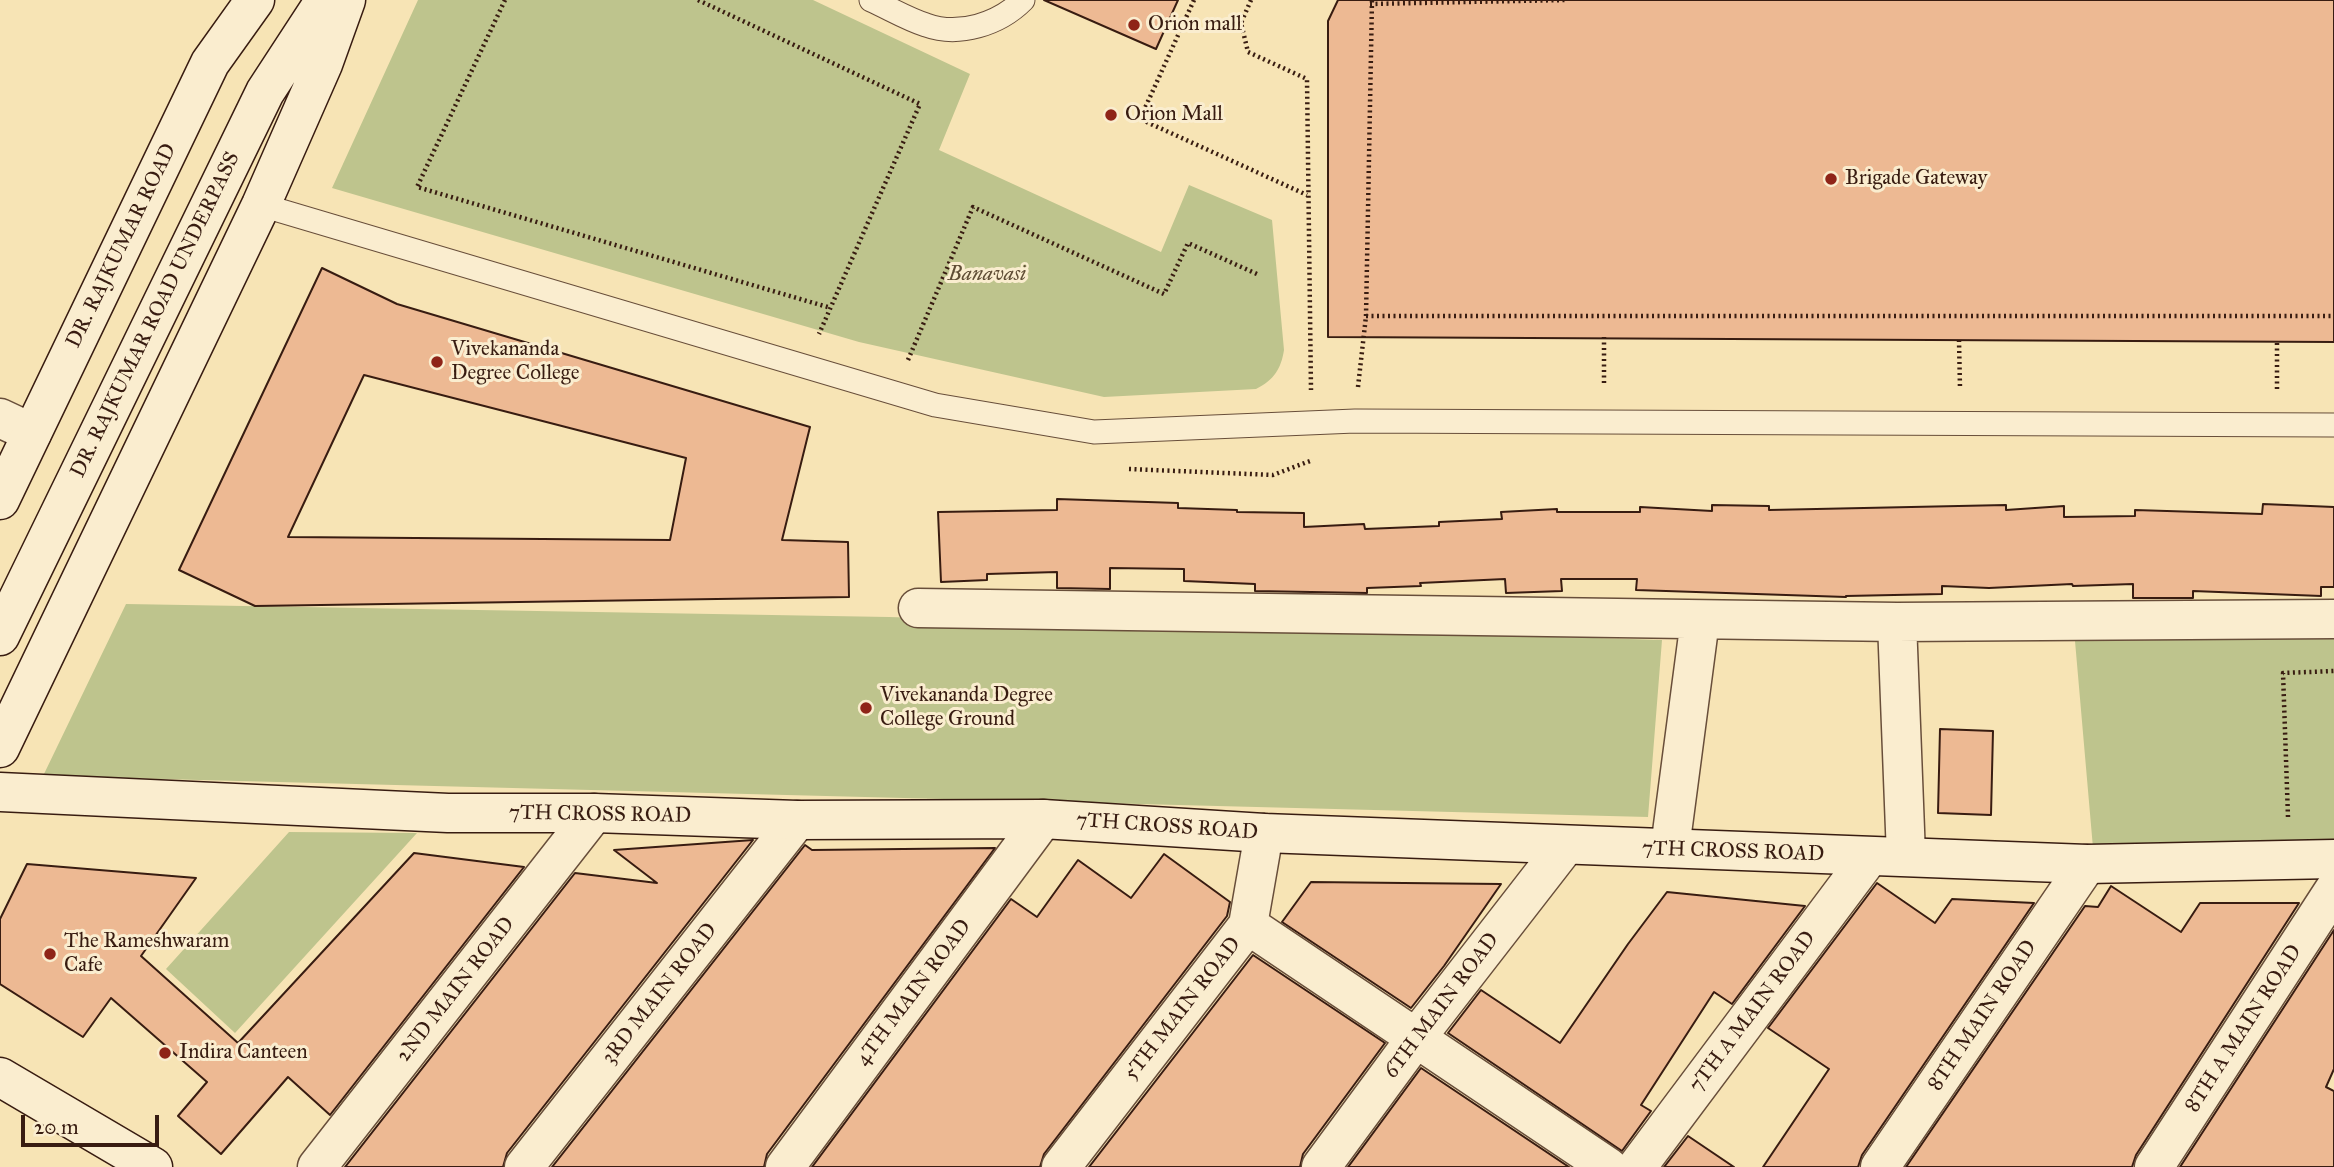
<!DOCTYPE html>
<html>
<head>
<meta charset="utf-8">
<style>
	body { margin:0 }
	#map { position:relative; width:2334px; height:1167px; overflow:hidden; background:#f7e4b5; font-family:"IM FELL Great Primer",serif }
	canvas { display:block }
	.scale { position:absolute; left:21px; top:1115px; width:138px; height:32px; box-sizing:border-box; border:4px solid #381c11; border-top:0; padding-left:9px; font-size:21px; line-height:24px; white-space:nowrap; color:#381c11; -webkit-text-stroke:5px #faedcf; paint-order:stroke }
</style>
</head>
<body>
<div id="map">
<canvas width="2334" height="1167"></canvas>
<div class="scale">20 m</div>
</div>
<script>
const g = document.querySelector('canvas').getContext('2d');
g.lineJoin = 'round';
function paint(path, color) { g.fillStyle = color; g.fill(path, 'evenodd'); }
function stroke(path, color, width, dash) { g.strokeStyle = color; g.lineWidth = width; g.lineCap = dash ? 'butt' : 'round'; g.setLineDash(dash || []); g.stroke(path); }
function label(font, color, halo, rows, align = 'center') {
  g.font = font + ' "IM FELL Great Primer",serif'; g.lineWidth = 6; g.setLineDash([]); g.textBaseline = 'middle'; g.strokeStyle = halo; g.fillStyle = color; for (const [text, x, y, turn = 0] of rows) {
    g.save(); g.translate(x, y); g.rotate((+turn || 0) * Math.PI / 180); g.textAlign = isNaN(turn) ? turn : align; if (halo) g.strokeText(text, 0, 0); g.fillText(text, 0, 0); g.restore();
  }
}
paint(new Path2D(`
	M 418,0 L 813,0 L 970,74 L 939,150 L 1161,252 L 1189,185 L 1272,220 L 1284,350 C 1281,369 1274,380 1256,389 L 1104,397 L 859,342 L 332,188 Z
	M 126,604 L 889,617 L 1662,640 L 1648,817 L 43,776 Z
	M 2334,638 L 2334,845 L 2093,848 L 2075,641 Z
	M 289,832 L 417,833 L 235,1033 L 166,969 Z`), '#bec48d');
const building = new Path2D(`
	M 1044,0 L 1178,0 L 1156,49 Z
	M 1338,0 L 2334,0 L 2334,342 L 1328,337 L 1328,21 Z
	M 322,268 L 397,304 L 810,427 L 782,540 L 848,542 L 849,597 L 255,606 L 179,570 ZM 364,375 L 686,458 L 670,540 L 288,537 Z
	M 1057,499 L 1178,503 L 1178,508 L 1237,510 L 1237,512 L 1304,513 L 1304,527 L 1364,524 L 1365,529 L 1439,526 L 1439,522 L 1502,519 L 1501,512 L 1557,509 L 1557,512 L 1640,512 L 1640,507 L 1712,511 L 1712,505 L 1769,506 L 1769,510 L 2006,505 L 2006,510 L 2064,506 L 2064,517 L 2135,516 L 2135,510 L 2262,514 L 2263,504 L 2334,507 L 2334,587 L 2321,587 L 2321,596 L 2193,591 L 2193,598 L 2133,598 L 2133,584 L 2073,586 L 2072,584 L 1989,588 L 1942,586 L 1942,594 L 1846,596 L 1846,597 L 1636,590 L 1637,579 L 1561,579 L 1562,591 L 1506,593 L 1505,579 L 1420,583 L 1421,586 L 1367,588 L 1367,593 L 1255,591 L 1255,584 L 1184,581 L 1184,569 L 1110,568 L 1110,589 L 1057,588 L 1057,572 L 987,574 L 987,580 L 941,582 L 938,512 L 1057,510 Z
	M 1940,729 L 1993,731 L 1991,815 L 1938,813 Z
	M 753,840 L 507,1153 L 503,1167 L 345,1167 L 575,873 L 657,883 L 614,850 Z
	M 805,845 L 812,850 L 995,848 L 767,1154 L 764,1167 L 552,1167 Z
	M 414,853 L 524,867 L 330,1115 L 288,1077 L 221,1154 L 178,1116 L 207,1082 L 111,998 L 83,1037 L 0,984 L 0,919 L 27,864 L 196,878 L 141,956 L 238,1043 Z
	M 1164,854 L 1230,902 L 1227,916 L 1044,1154 L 1040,1167 L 812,1167 L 1011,899 L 1037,917 L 1078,860 L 1131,898 Z
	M 1311,882 L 1404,883 L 1501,884 L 1444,966 L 1411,1008 L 1282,922 Z
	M 1877,883 L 1935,923 L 1952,899 L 2034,903 L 1862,1155 L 1858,1167 L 1763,1167 L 1829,1069 L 1768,1028 Z
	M 2111,886 L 2181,932 L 2200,903 L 2299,903 L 2136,1155 L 2132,1167 L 1906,1167 L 2085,906 L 2098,907 Z
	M 1667,892 L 1805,906 L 1732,1004 L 1714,992 L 1641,1105 L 1651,1111 L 1622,1151 L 1448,1033 L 1481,990 L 1560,1043 L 1628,944 Z
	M 2334,930 L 2334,1069 L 2326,1087 L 2334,1091 L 2334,1167 L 2180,1167 Z
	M 1253,955 L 1385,1043 L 1303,1154 L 1300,1167 L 1089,1167 Z
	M 1421,1068 L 1569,1167 L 1348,1167 Z
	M 1688,1136 L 1734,1167 L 1664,1167 Z`);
paint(building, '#edb993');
stroke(building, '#381c11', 2);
const lane = new Path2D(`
	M 871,0 C 889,8 907,19 926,25 C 959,37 999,24 1023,0
	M 261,205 L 935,405 L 1094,432 L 1355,421 L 2334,425`);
const street = new Path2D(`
	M 0,418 L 32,433
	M 918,608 L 1897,622 L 2334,619
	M 1897,622 L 1906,856
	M 1670,848 L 1700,620
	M 1248,925 L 1608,1167
	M 317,1167 L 594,813
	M 524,1167 L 797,820
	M 785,1167 L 1043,819
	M 1061,1167 L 1248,925 L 1264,833
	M 1321,1167 L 1416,1038 L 1565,846
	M 1637,1167 L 1869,857
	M 1880,1167 L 2087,864
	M 2154,1167 L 2334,890`);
const secondary = new Path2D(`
	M 0,500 L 210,63 L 255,0
	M 0,636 L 265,92 L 325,0
	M 0,748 L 261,205 L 323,64 L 346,0
	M 0,792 L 448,813 L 594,813 L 797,820 L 1043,819 L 1264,833 L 2087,864 L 2334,859
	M 0,1077 L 153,1167`);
stroke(lane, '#684e3a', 25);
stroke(street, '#684e3a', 41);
stroke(secondary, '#381c11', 41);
stroke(new Path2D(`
	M 505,0 L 417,187 L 831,308
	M 698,0 L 920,104 L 819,334
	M 1194,0 L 1140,119 L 1307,195
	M 1251,0 L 1241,23 L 1248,52 L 1307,79 L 1311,390
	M 1370,4 L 1566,0
	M 1366,316 L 2334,316
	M 1604,337 L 1604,386
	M 1959,340 L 1960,388
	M 908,360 L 973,207 L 1164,294 L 1188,243 L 1257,274
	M 1358,387 L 1366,316 L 1372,0
	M 2277,389 L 2277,341
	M 1129,469 L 1273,475 L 1310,461
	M 2288,817 L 2283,673 L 2334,671`), '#381c11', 4.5, [2, 3.5]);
stroke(lane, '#faedcf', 23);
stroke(street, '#faedcf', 38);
stroke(secondary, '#faedcf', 38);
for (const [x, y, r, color] of [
	[1134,25,7,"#8f2418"],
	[1111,115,7,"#8f2418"],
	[1831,179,7,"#8f2418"],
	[437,362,7,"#8f2418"],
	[866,708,7,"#8f2418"],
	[50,954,7,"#8f2418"],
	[165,1053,7,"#8f2418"]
]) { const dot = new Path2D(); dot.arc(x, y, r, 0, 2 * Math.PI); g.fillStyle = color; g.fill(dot); stroke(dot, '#faedcf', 2.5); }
label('21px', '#381c11', '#faedcf', [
	["Orion mall",1148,25],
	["Orion Mall",1125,115],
	["Brigade Gateway",1845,179],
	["Vivekananda",451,350],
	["Degree College",451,374],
	["Vivekananda Degree",880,696],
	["College Ground",880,720],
	["The Rameshwaram",64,942],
	["Cafe",64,966],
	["Indira Canteen",179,1053]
], 'left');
label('21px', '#381c11', '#faedcf', [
	["DR. RAJKUMAR ROAD",122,246,-64],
	["DR. RAJKUMAR ROAD UNDERPASS",156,315,-64],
	["7TH CROSS ROAD",600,815,1],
	["7TH CROSS ROAD",1167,827,4],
	["7TH CROSS ROAD",1733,852,2],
	["2ND MAIN ROAD",456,990,-52],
	["4TH MAIN ROAD",914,993,-53],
	["3RD MAIN ROAD",660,994,-52],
	["6TH MAIN ROAD",1442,1006,-53],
	["5TH MAIN ROAD",1183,1009,-52],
	["7TH A MAIN ROAD",1753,1012,-53],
	["8TH MAIN ROAD",1983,1016,-56],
	["8TH A MAIN ROAD",2244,1029,-57]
]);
label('italic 21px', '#604e36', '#faedcf', [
	["Banavasi",987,275]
]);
</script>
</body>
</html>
